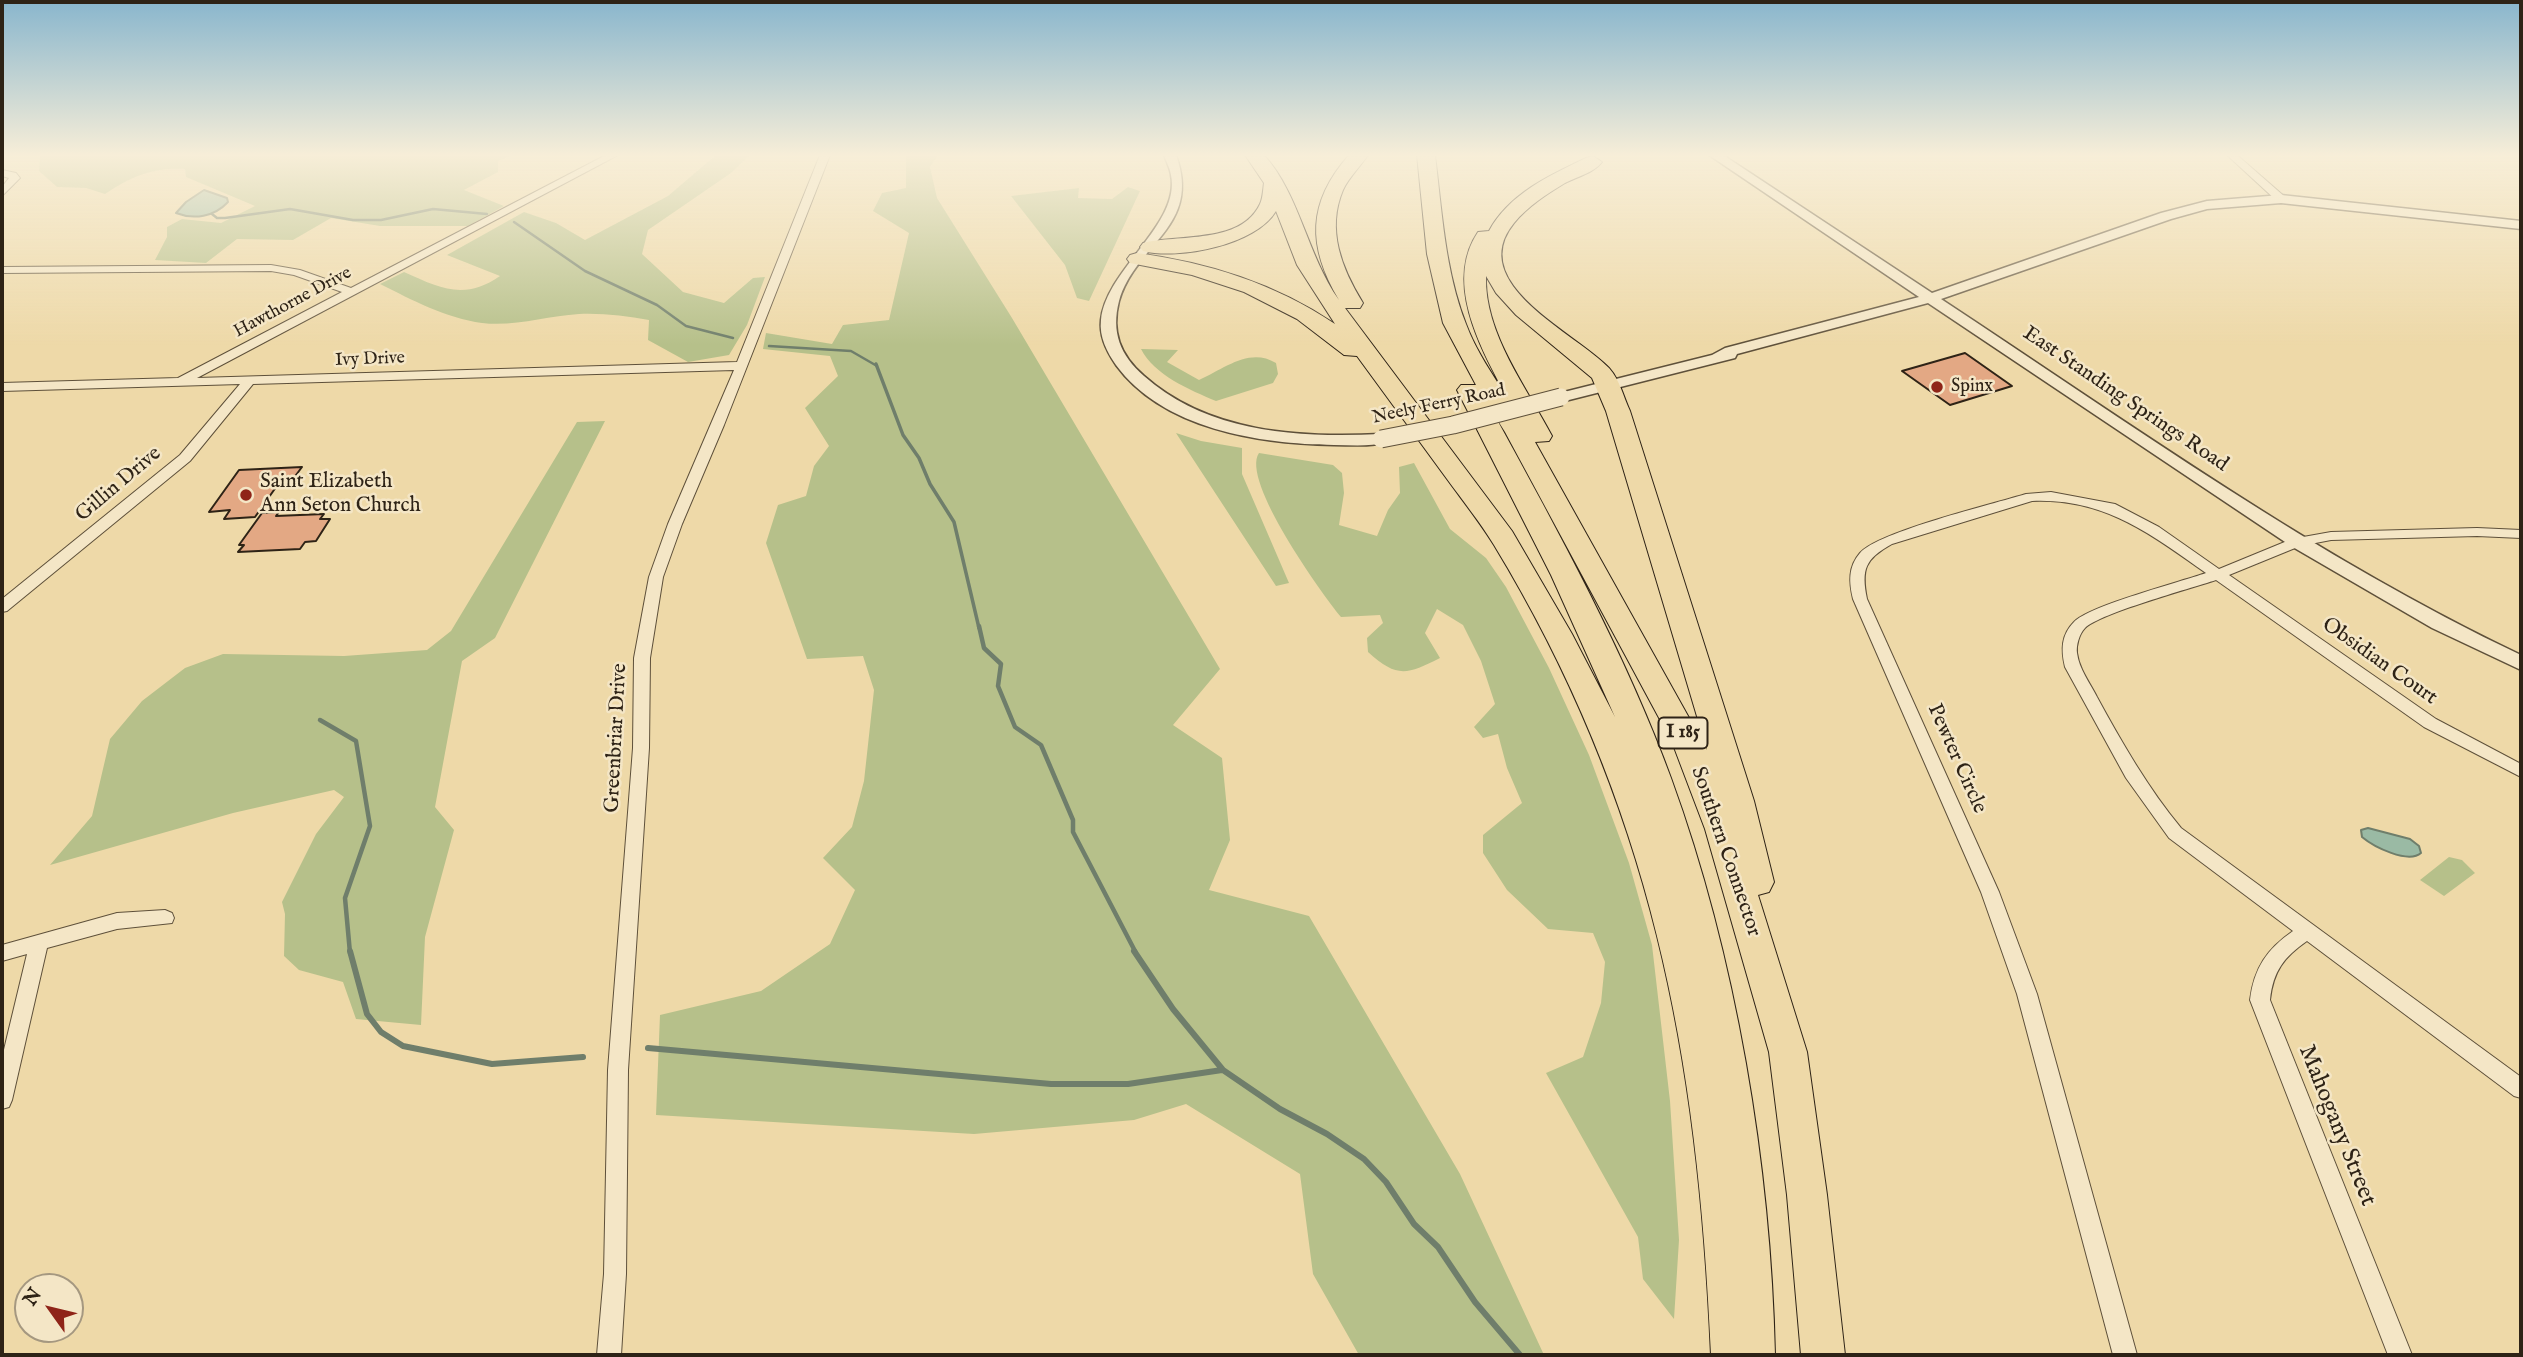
<!DOCTYPE html>
<html>
<head>
<meta charset="utf-8">
<style>
	body { margin:0 }
	#map { position:relative; width:2523px; height:1357px; overflow:hidden; background:#eed9a8; font-family:"IM FELL English",serif }
	canvas { display:block }
	.frame { position:absolute; inset:0; border:4px solid #2e2316; pointer-events:none }
	.north { position:absolute; left:14px; top:1273px; width:70px; height:70px; box-sizing:border-box; background:#f4e6c6; border:2px solid #a59880; border-radius:50%; rotate:304deg; font-size:19px; font-weight:700; line-height:28px; text-align:center; color:#2e2316 }
	.north::after { content:''; display:block; margin:auto; width:24px; height:32px; background:#8f2418; clip-path:polygon(50% 0,100% 100%,50% 72%,0 100%) }
</style>
</head>
<body>
<div id="map">
<canvas width="2523" height="1357"></canvas>
<div class="frame"></div>
<div class="north">N</div>
</div>
<script>
const g = document.querySelector('canvas').getContext('2d');
g.lineJoin = 'round';
function paint(path, color) { g.fillStyle = color; g.fill(path, 'evenodd'); }
function stroke(path, color, width, dash) { g.strokeStyle = color; g.lineWidth = width; g.lineCap = dash ? 'butt' : 'round'; g.setLineDash(dash || []); g.stroke(path); }
function label(font, color, halo, rows, align = 'center') {
  g.font = font + ' "IM FELL English",serif'; g.lineWidth = 5; g.setLineDash([]); g.textBaseline = 'middle'; g.strokeStyle = halo; g.fillStyle = color; for (const [text, x, y, turn = 0] of rows) {
    g.save(); g.translate(x, y); g.rotate((+turn || 0) * Math.PI / 180); g.textAlign = isNaN(turn) ? turn : align; if (halo) g.strokeText(text, 0, 0); g.fillText(text, 0, 0); g.restore();
  }
}
paint(new Path2D(`
	M 514,155 L 498,161 L 498,172 L 464,190 L 504,206 L 468,226 L 380,226 L 331,218 L 293,240 L 237,239 L 206,263 L 155,260 L 167,237 L 167,227 L 182,219 L 221,223 L 255,206 L 186,177 L 185,169 C 153,167 130,177 105,194 L 86,188 L 57,187 L 39,171 L 40,155 Z
	M 716,155 L 750,155 L 731,173 L 648,230 L 642,254 L 683,292 L 724,303 L 753,278 L 765,277 L 747,325 L 729,355 L 688,362 L 648,340 L 649,320 C 626,316 603,313 579,314 C 547,316 514,327 482,323 C 446,318 412,300 380,284 L 404,272 C 440,288 464,301 500,276 L 447,255 L 524,212 L 556,223 L 585,240 L 668,196 Z
	M 906,155 L 938,155 L 930,167 L 937,198 L 1012,318 L 1220,669 L 1173,725 L 1222,758 L 1230,840 L 1209,890 L 1309,916 L 1460,1174 L 1544,1355 L 1359,1355 L 1313,1274 L 1300,1174 L 1186,1104 L 1134,1120 L 974,1134 L 656,1115 L 660,1015 L 761,991 L 830,944 L 855,890 L 823,858 L 852,827 L 864,781 L 874,690 L 863,656 L 807,659 L 766,543 L 778,505 L 806,496 L 814,466 L 829,446 L 805,408 L 838,376 L 830,356 L 763,349 L 766,333 L 832,344 L 843,325 L 889,320 L 909,233 L 873,211 L 882,193 L 906,188 Z
	M 1128,187 L 1140,191 L 1089,301 L 1077,298 L 1065,265 L 1011,196 L 1079,188 L 1078,198 L 1112,199 Z
	M 1141,349 L 1178,350 L 1167,362 L 1199,380 C 1225,368 1250,347 1276,363 L 1278,374 L 1273,383 L 1216,401 C 1190,390 1154,375 1141,349 Z
	M 605,421 L 495,638 L 462,661 L 435,807 L 454,830 L 425,937 L 421,1025 L 356,1019 L 343,982 L 299,970 L 284,956 L 285,914 L 282,902 L 316,834 L 344,797 L 334,790 L 233,813 L 50,865 L 92,816 L 110,739 L 142,701 L 185,668 L 223,654 L 344,656 L 427,650 L 451,631 L 577,422 Z
	M 1176,433 L 1201,441 L 1242,448 L 1242,474 L 1289,583 L 1276,586 Z
	M 1259,453 L 1333,465 L 1342,473 L 1344,493 L 1339,525 L 1377,536 L 1388,510 L 1400,493 L 1399,467 L 1414,463 L 1450,529 L 1486,558 L 1506,587 L 1549,668 L 1589,755 L 1629,863 L 1652,945 L 1670,1101 L 1679,1240 L 1674,1319 L 1643,1279 L 1638,1237 L 1546,1073 L 1583,1057 L 1601,1003 L 1605,962 L 1593,933 L 1548,929 L 1507,890 L 1483,853 L 1483,835 L 1522,803 L 1507,768 L 1498,734 L 1483,738 L 1474,727 L 1495,704 L 1481,661 L 1463,625 L 1437,609 L 1425,633 L 1440,658 C 1406,675 1397,678 1368,652 L 1367,638 L 1383,623 L 1380,615 L 1341,617 C 1322,594 1240,480 1259,453 Z
	M 2449,857 L 2462,860 L 2475,873 L 2444,896 L 2420,880 Z`), '#b6c08a');
const water = new Path2D(`
	M 204,190 L 227,198 L 228,202 C 214,217 194,220 176,213 L 186,202 Z
	M 2368,828 L 2410,839 L 2419,846 L 2421,853 C 2408,864 2374,847 2362,837 L 2361,830 Z`);
paint(water, '#9abaa4');
stroke(water, '#6f7e6b', 2);
stroke(new Path2D(`
	M 212,214 L 217,218 L 225,218 L 290,209 L 353,220 L 381,220 L 433,209 L 487,214
	M 514,222 L 585,271 L 657,305 L 686,326 L 733,338
	M 769,346 L 851,351 L 877,366`), '#6f7e6b', 2.5);
stroke(new Path2D(`
	M 876,364 L 903,435 L 919,458 L 930,484 L 954,522 L 979,628`), '#6f7e6b', 3.5);
stroke(new Path2D(`
	M 979,626 L 984,648 L 1001,664 L 998,686 L 1015,727 L 1041,745 L 1073,820 L 1073,832 L 1136,953
	M 320,720 L 356,741 L 370,826 L 345,898 L 350,953`), '#6f7e6b', 4.5);
stroke(new Path2D(`
	M 350,951 L 367,1014 L 381,1032 L 403,1046 L 492,1064 L 583,1057
	M 1134,951 L 1173,1009 L 1223,1070 L 1280,1109 L 1327,1134 L 1364,1159 L 1386,1182 L 1414,1224 L 1438,1247 L 1475,1302 L 1520,1355
	M 648,1048 L 1051,1084 L 1128,1084 L 1222,1070`), '#6f7e6b', 6);
const building = new Path2D(`
	M 1965,353 L 2012,386 L 1950,405 L 1902,371 Z
	M 302,467 L 293,479 L 281,480 L 255,517 L 224,519 L 230,510 L 209,512 L 239,470 Z
	M 279,512 L 276,516 L 324,514 L 320,519 L 330,519 L 316,541 L 305,542 L 300,549 L 238,552 L 244,545 L 239,545 L 262,513 Z`);
paint(building, '#e3a884');
stroke(building, '#2e2316', 2);
const minor = new Path2D(`
	M 606,155 L 618,155 L 197,378 L 737,362 L 820,155 L 830,155 L 724,425 L 682,524 L 663,577 L 650,658 L 649,748 L 628,1070 L 626,1274 L 621,1355 L 597,1355 L 604,1274 L 608,1070 L 633,748 L 634,658 L 649,577 L 668,524 L 734,370 L 253,384 L 190,461 L 7,611 L 2,612 L 2,599 L 180,455 L 240,384 L 2,391 L 2,383 L 178,378 L 342,292 L 294,275 L 271,271 L 2,273 L 2,267 L 271,265 L 300,270 L 351,288 Z
	M 2227,155 L 2237,155 L 2285,197 L 2285,201 L 2277,201 Z
	M 2,170 L 16,173 L 20,178 L 2,196 L 2,187 L 9,178 L 2,176 Z
	M 2051,492 L 2115,504 L 2159,527 L 2219,569 L 2292,539 L 2331,532 L 2477,528 L 2521,530 L 2521,538 L 2477,536 L 2331,540 L 2300,546 L 2229,575 L 2436,719 L 2521,764 L 2521,777 L 2424,727 L 2216,580 C 2189,589 2101,613 2085,628 C 2079,634 2076,646 2077,653 C 2079,669 2090,683 2097,697 C 2122,743 2148,788 2181,828 L 2521,1077 L 2521,1098 L 2514,1096 L 2307,941 C 2284,957 2273,971 2270,1000 L 2412,1355 L 2388,1355 L 2250,1000 C 2254,968 2267,949 2293,931 L 2169,838 L 2126,778 L 2065,667 C 2061,650 2061,635 2074,622 C 2089,606 2180,582 2206,573 C 2150,534 2105,498 2032,501 L 1892,544 C 1865,559 1861,569 1867,599 L 1999,892 L 2037,994 L 2137,1355 L 2113,1355 L 2017,994 L 1981,892 L 1853,599 C 1849,582 1848,567 1860,553 C 1878,532 1993,504 2026,494 Z
	M 165,910 L 172,913 L 174,918 L 172,923 L 117,929 L 47,948 L 12,1100 L 9,1107 L 2,1109 L 2,1058 L 27,954 L 2,961 L 2,945 L 117,913 Z`);
const tertiary = new Path2D(`
	M 1164,155 L 1176,155 C 1202,227 1136,243 1119,301 C 1111,332 1120,355 1144,376 C 1208,433 1299,438 1381,434 L 1389,439 L 1387,442 C 1370,447 1351,445 1334,445 C 1259,444 1163,429 1116,365 C 1107,352 1099,337 1101,320 C 1106,269 1181,224 1171,175 C 1170,168 1166,161 1164,155 Z
	M 1709,155 L 1723,155 L 1932,293 L 2161,213 L 2207,201 L 2281,195 L 2521,221 L 2521,229 L 2281,203 L 2207,209 L 2171,219 L 1941,299 C 2131,424 2316,558 2521,655 L 2521,670 L 2432,628 L 2291,546 L 1928,303 L 1737,354 L 1735,358 L 1561,402 L 1556,400 L 1553,397 L 1556,394 L 1712,355 L 1725,348 L 1919,297 Z`);
const motorway = new Path2D(`
	M 1245,155 L 1264,155 C 1300,195 1307,255 1339,300 C 1307,246 1307,203 1349,155 L 1368,155 C 1360,167 1349,177 1343,190 C 1326,230 1342,269 1363,303 L 1360,308 L 1345,308 L 1512,531 L 1572,634 L 1615,717 L 1551,575 L 1457,390 L 1461,385 L 1476,385 L 1443,323 L 1427,254 L 1417,155 L 1435,155 C 1442,211 1445,271 1466,324 C 1476,351 1493,375 1508,399 C 1483,352 1443,284 1478,232 L 1489,231 C 1509,194 1550,175 1586,158 L 1593,156 L 1602,162 C 1595,172 1577,177 1565,183 C 1547,194 1528,206 1514,223 C 1464,284 1576,333 1609,368 C 1620,380 1623,396 1630,411 L 1754,801 L 1774,882 L 1769,892 L 1758,895 L 1807,1052 L 1827,1195 L 1845,1355 L 1801,1355 L 1787,1195 L 1769,1052 L 1705,829 L 1672,742 L 1505,432 L 1495,416 C 1559,533 1625,653 1671,778 C 1736,956 1771,1167 1775,1355 L 1711,1355 C 1698,1056 1652,805 1494,545 C 1480,522 1463,501 1447,479 C 1417,438 1387,397 1357,356 L 1344,355 L 1297,319 L 1244,292 L 1192,275 L 1130,263 L 1127,259 L 1130,255 L 1137,253 C 1209,263 1274,283 1335,324 L 1297,265 L 1276,211 C 1256,245 1179,260 1143,251 L 1140,247 L 1143,243 C 1177,234 1241,245 1260,204 C 1263,198 1263,189 1264,183 ZM 1486,276 L 1496,293 L 1516,315 L 1592,378 L 1606,411 L 1707,750 L 1535,442 L 1549,441 L 1552,436 C 1527,388 1484,333 1486,276 Z`);
stroke(minor, '#5e503a', 2);
stroke(tertiary, '#5e503a', 3);
stroke(motorway, '#2e2316', 2);
paint(minor, '#f4e6c6');
paint(tertiary, '#f4e6c6');
paint(motorway, '#eed9a8');
const tertiaryBridge = new Path2D(`
	M 1381,439 L 1453,425 L 1561,397`);
stroke(tertiaryBridge, '#5e503a', 19, []);
stroke(tertiaryBridge, '#f4e6c6', 17);
const sky = g.createLinearGradient(0, 0, 0, 345);
sky.addColorStop(0, '#89b6cd');
sky.addColorStop(0.45, '#f7eed8');
sky.addColorStop(1, '#f7eed800');
g.fillStyle = sky;
g.fillRect(0, 0, 2523, 345);
for (const [x, y, r, color] of [
	[1937,387,7,"#8f2418"],
	[246,495,7,"#8f2418"]
]) { const dot = new Path2D(); dot.arc(x, y, r, 0, 2 * Math.PI); g.fillStyle = color; g.fill(dot); stroke(dot, '#f4e6c6', 2.5); }
label('18px', '#2e2316', '#f4e6c6', [
	["Hawthorne Drive",293,303,-28],
	["Ivy Drive",370,360,-2],
	["Neely Ferry Road",1439,405,-12]
]);
label('18px', '#2e2316', '#f4e6c6', [
	["Spinx",1951,387]
], 'left');
for (const [x, y, w] of [
	[1683,733,49]
]) { const box = new Path2D(); box.roundRect(x - w / 2, y - 15.5, w, 31, 5); g.fillStyle = '#f4e6c6'; g.fill(box); stroke(box, '#2e2316', 2); }
label('bold 19px', '#2e2316', null, [
	["I 185",1683,733]
]);
label('21px', '#2e2316', '#f4e6c6', [
	["East Standing Springs Road",2125,400,34],
	["Gillin Drive",119,485,-40],
	["Obsidian Court",2379,662,35],
	["Greenbriar Drive",617,738,-87],
	["Pewter Circle",1956,759,66],
	["Southern Connector",1725,852,71]
]);
label('21px', '#2e2316', '#f4e6c6', [
	["Saint Elizabeth",260,483],
	["Ann Seton Church",260,507]
], 'left');
label('24px', '#2e2316', '#f4e6c6', [
	["Mahogany Street",2336,1126,68]
]);
</script>
</body>
</html>
